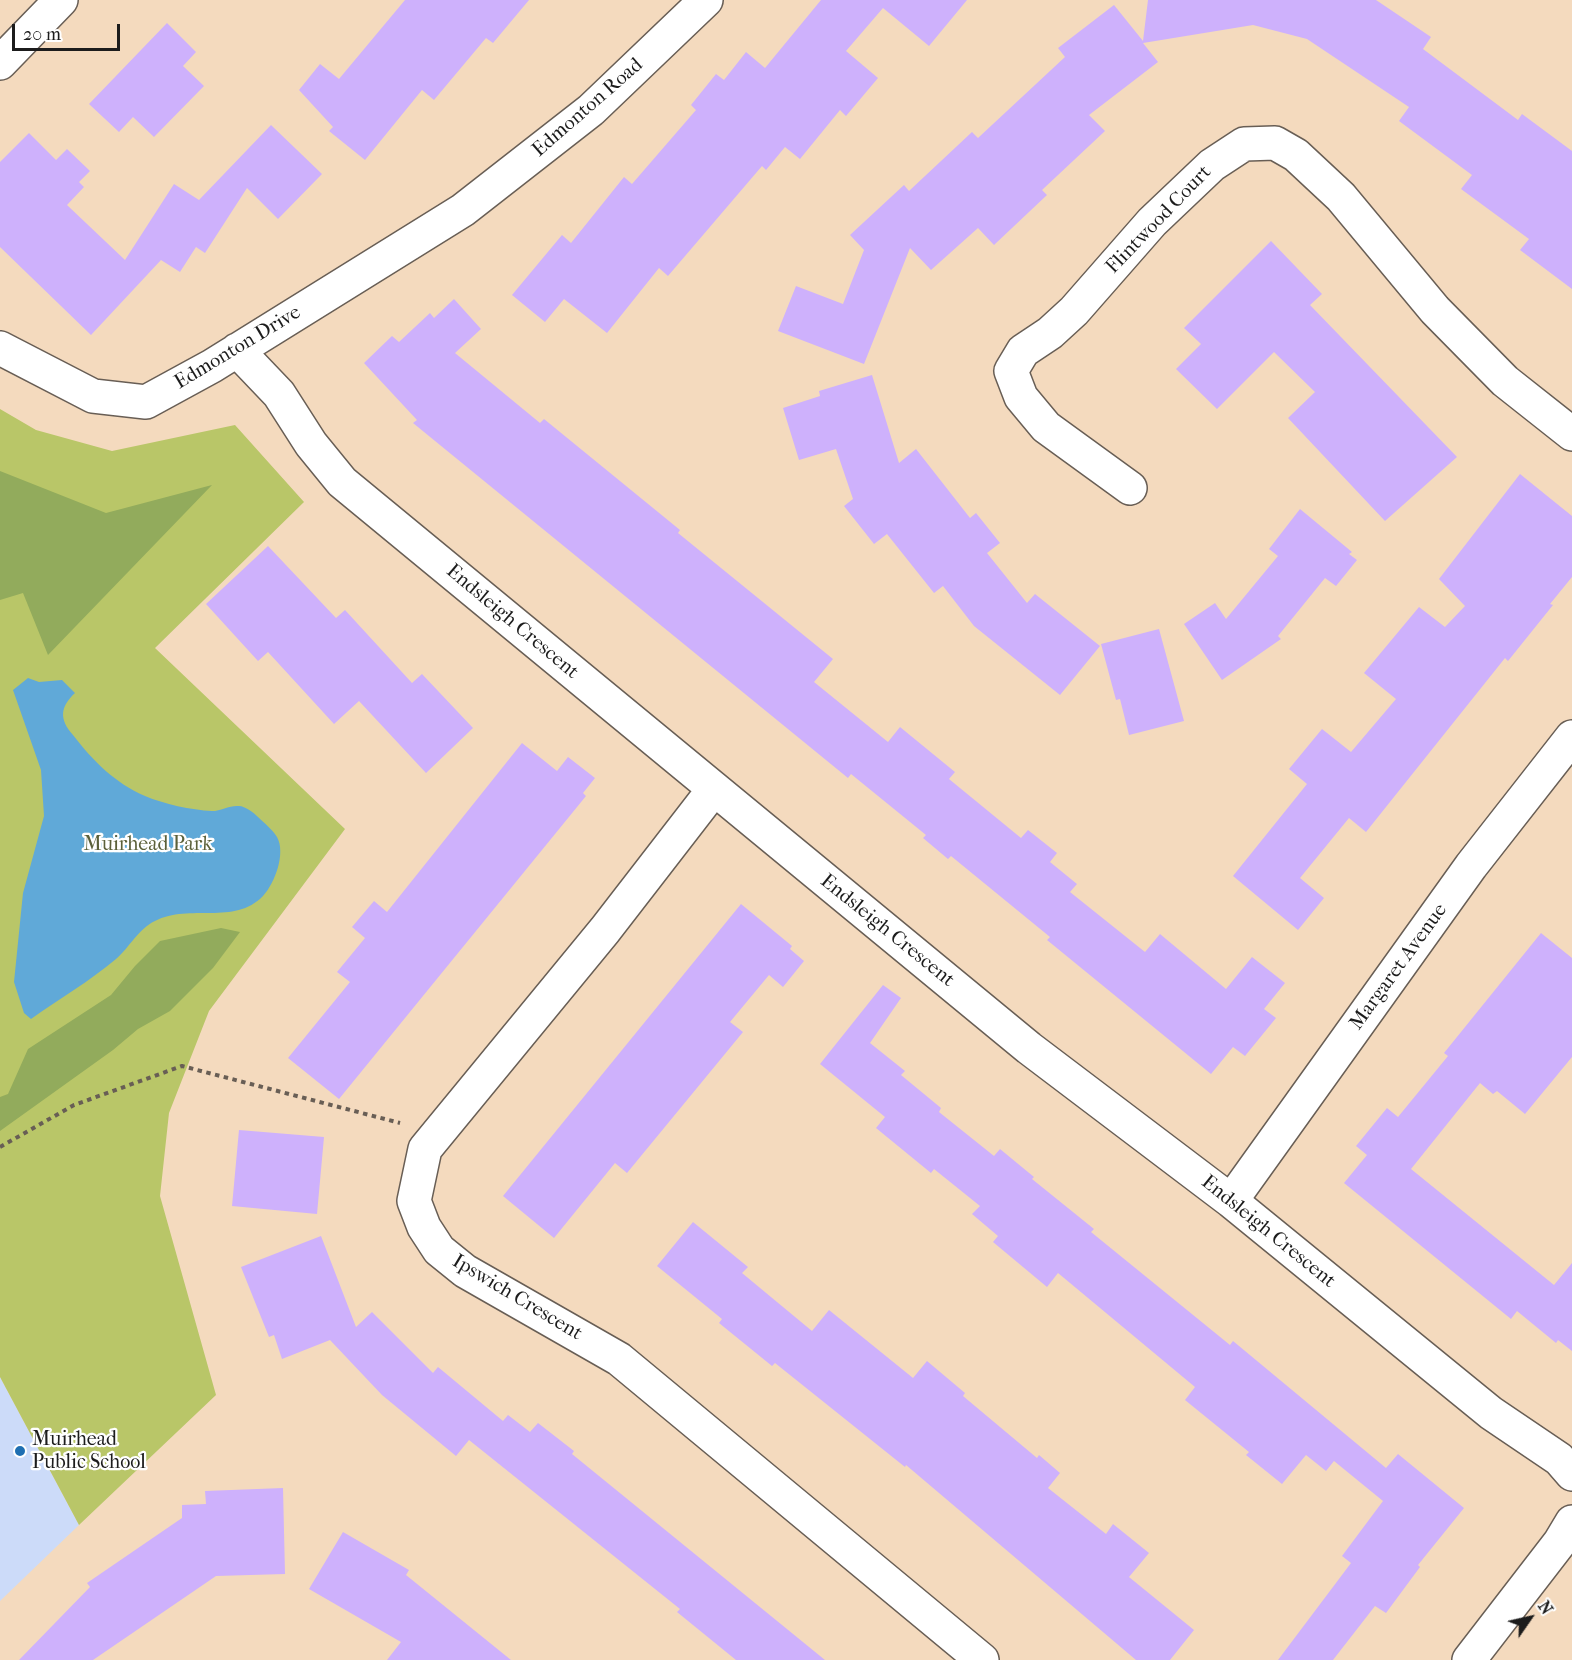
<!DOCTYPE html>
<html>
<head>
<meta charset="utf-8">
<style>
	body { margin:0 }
	#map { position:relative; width:1572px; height:1660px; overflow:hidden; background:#f4dabe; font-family:"IM FELL French Canon",serif }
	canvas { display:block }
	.north { position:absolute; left:1500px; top:1588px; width:60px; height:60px; -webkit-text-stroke:4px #fff; paint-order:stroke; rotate:56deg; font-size:16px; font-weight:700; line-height:24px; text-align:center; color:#1c1c1c }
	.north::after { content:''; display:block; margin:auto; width:21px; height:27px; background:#1c1c1c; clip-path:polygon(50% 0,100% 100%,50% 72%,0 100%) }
	.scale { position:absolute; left:12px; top:24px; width:108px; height:27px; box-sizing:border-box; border:3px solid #1c1c1c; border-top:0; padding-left:8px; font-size:18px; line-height:21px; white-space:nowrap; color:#1c1c1c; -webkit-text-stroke:4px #fff; paint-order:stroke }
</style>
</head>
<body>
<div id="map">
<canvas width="1572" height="1660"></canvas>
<div class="north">N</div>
<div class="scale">20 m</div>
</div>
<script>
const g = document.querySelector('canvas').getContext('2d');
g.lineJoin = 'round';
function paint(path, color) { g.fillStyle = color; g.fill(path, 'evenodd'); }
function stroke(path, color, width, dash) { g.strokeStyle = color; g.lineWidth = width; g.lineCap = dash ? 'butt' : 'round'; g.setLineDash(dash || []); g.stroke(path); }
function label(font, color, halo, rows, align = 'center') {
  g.font = font + ' "IM FELL French Canon",serif'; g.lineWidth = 4.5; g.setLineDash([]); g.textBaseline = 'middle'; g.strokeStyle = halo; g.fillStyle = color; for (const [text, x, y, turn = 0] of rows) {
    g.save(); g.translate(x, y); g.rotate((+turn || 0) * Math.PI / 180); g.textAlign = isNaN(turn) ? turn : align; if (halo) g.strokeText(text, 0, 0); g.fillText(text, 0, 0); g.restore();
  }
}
paint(new Path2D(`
	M 0,1377 L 79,1525 L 0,1601 Z`), '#ccdbf9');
paint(new Path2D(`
	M 0,409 L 36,430 L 112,451 L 235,425 L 304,502 L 155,648 L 345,829 L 209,1011 L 169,1113 L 160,1196 L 216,1395 L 79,1525 L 0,1377 Z`), '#b9c668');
paint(new Path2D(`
	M 0,471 L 106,513 L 212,485 L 48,655 L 23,593 L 0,600 Z
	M 221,928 L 240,932 L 213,968 L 170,1011 L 138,1029 L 113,1050 L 0,1131 L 0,1097 L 8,1094 L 28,1049 L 111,995 L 135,966 L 160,941 Z`), '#92ab5c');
paint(new Path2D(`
	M 28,678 L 39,682 L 62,680 L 75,693 C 60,707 59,719 73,735 C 93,761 115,783 145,796 C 164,804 191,810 212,811 C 221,811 230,805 239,806 C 245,806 254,813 258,817 C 264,823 272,829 277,837 C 286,853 275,883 263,896 C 234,926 190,903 155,921 C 138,929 130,947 116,959 C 90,981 59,999 31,1019 L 24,1013 L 14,982 L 23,893 L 44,816 L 41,770 L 13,690 Z`), '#60a9d8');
paint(new Path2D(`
	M 405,0 L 529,0 L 493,43 L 486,38 L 434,100 L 422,90 L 365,160 L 329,131 L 333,127 L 299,90 L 320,64 L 339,79 Z
	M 821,0 L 967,0 L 929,46 L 883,8 L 846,51 L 878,78 L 846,116 L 840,110 L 800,159 L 785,147 L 766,170 L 762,166 L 668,276 L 659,268 L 607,333 L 564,299 L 545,322 L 512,295 L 562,235 L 571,243 L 624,177 L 632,184 L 696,110 L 691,105 L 716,74 L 724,80 L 746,52 L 765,68 Z
	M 1148,0 L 1376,0 L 1431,37 L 1423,49 L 1518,120 L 1522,114 L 1572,151 L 1572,289 L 1520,250 L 1529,239 L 1461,189 L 1472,175 L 1399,121 L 1409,107 L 1307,39 L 1253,25 L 1143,43 L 1158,62 L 1089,115 L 1105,131 L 1042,190 L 1047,195 L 994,245 L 978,228 L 931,270 L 910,248 L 864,364 L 778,331 L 796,286 L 843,304 L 864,250 L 850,235 L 904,185 L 909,191 L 972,132 L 978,138 L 1065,57 L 1058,48 L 1114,5 L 1143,41 Z
	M 167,23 L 196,52 L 183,66 L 204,86 L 154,137 L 133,117 L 119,132 L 89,104 Z
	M 271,125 L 322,174 L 278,219 L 247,188 L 205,253 L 196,247 L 180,272 L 161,260 L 91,335 L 0,247 L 0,162 L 29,133 L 56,160 L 67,149 L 90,171 L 79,182 L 84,187 L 67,205 L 125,260 L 174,184 L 199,200 Z
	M 1271,241 L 1322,294 L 1310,305 L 1457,457 L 1385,521 L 1288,418 L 1315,392 L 1274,352 L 1217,409 L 1176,369 L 1201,344 L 1184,328 Z
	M 454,299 L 481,329 L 455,353 L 540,423 L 544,419 L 680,530 L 678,533 L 833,659 L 814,682 L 888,742 L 900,727 L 955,772 L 949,779 L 1021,838 L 1028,830 L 1057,853 L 1050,862 L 1077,884 L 1070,892 L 1145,952 L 1160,934 L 1226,989 L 1252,957 L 1285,983 L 1264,1009 L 1276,1018 L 1245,1056 L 1233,1047 L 1211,1074 L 1047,940 L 1050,937 L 951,856 L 948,859 L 923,838 L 926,835 L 851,774 L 848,778 L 413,423 L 417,420 L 364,363 L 392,336 L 399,342 L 430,313 L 434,318 Z
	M 872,375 L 899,463 L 916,449 L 970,518 L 976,513 L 1000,543 L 987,553 L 1027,603 L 1035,594 L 1100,646 L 1060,695 L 974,626 L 943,586 L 934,593 L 887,534 L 874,544 L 844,506 L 853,499 L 836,449 L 799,460 L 783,408 L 820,396 L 819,391 Z
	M 1520,474 L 1572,516 L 1572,577 L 1550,604 L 1553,605 L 1508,661 L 1505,658 L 1366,832 L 1349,818 L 1300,878 L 1324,898 L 1298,930 L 1233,876 L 1307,784 L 1289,769 L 1322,729 L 1351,752 L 1396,699 L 1364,673 L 1419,607 L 1445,627 L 1465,606 L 1439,579 Z
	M 1300,509 L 1352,552 L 1349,554 L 1357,560 L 1336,586 L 1325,578 L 1278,636 L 1281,639 L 1222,680 L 1184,624 L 1215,603 L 1226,619 L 1278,556 L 1269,549 Z
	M 268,546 L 336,618 L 345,610 L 412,683 L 422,674 L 473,728 L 426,773 L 359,701 L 334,724 L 268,652 L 258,661 L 206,604 Z
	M 1159,629 L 1184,721 L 1129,735 L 1120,699 L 1116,700 L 1101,644 Z
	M 522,743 L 557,771 L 568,757 L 595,778 L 583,793 L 586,796 L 339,1099 L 288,1058 L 350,982 L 337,972 L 365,938 L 352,927 L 374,901 L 387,912 Z
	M 741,904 L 792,946 L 790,949 L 804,961 L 783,987 L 769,975 L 730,1022 L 743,1032 L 627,1173 L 615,1163 L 554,1238 L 503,1196 Z
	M 1541,933 L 1572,958 L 1572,1057 L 1525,1114 L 1497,1091 L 1493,1094 L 1480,1083 L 1411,1169 L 1554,1285 L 1572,1263 L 1572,1351 L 1558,1340 L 1556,1343 L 1517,1311 L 1511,1319 L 1344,1183 L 1367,1155 L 1356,1146 L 1387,1108 L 1398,1117 L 1448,1056 L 1444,1053 Z
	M 883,985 L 901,998 L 870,1043 L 905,1071 L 901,1075 L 941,1108 L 939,1112 L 994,1156 L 1000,1149 L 1034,1177 L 1032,1179 L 1094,1229 L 1091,1232 L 1230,1345 L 1233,1341 L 1386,1468 L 1398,1454 L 1464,1508 L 1418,1565 L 1420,1567 L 1386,1613 L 1375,1606 L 1333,1660 L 1278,1660 L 1351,1563 L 1342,1556 L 1383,1501 L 1334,1461 L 1326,1471 L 1306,1455 L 1282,1484 L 1246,1455 L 1249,1452 L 1185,1400 L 1195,1387 L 1058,1273 L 1047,1287 L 993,1242 L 998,1236 L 972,1214 L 980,1206 L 934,1169 L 931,1173 L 876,1128 L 885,1117 L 820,1064 Z
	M 239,1130 L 324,1137 L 317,1214 L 232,1206 Z
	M 693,1222 L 748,1267 L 742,1273 L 812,1331 L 829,1310 L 913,1378 L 927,1361 L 965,1393 L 963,1396 L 1037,1458 L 1039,1455 L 1060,1473 L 1048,1488 L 1106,1534 L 1113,1524 L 1149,1553 L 1129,1577 L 1194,1630 L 1170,1660 L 1136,1660 L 906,1465 L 905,1467 L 775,1363 L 772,1366 L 719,1323 L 722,1319 L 657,1266 Z
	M 321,1236 L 356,1327 L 372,1312 L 433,1373 L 438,1367 L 503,1421 L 508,1415 L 530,1432 L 538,1423 L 574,1451 L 572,1454 L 825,1660 L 736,1660 L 677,1612 L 680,1609 L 469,1440 L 456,1456 L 382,1395 L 330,1340 L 282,1359 L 274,1335 L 269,1337 L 241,1267 Z
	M 283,1488 L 285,1574 L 216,1576 L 93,1660 L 19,1660 L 90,1587 L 87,1583 L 182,1518 L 182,1505 L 206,1504 L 205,1491 Z
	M 343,1532 L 409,1570 L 406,1575 L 511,1660 L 387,1660 L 401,1642 L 309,1589 Z`), '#ceb1fc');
const minor = new Path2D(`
	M 0,63 L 61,0
	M 0,348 L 93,396 L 146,402 L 212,366 L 463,210 L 591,110 L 706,0
	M 237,350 L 279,394 L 311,444 L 342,482 L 1029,1048 L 1231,1201 L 1491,1413 L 1559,1459 L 1572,1474
	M 1130,488 L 1046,427 L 1021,397 L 1011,371 L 1023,351 L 1050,333 L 1074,311 L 1152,222 L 1212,165 L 1244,144 L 1275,143 L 1296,155 L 1341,197 L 1435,310 L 1505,381 L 1572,434
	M 714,789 L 605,930 L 425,1149 L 414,1201 L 424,1227 L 439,1250 L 465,1271 L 619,1359 L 982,1660
	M 1231,1201 L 1471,866 L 1572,737
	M 1469,1660 L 1560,1542 L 1572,1522`);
stroke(minor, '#685e55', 36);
stroke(new Path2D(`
	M 0,1147 L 74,1105 L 182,1066 L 400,1123`), '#685e55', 4, [4.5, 4.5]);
stroke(minor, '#fff', 33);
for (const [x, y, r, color] of [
	[20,1451,6,"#1f6fb2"]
]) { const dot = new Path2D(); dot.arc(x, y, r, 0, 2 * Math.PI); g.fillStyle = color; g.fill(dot); stroke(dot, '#fff', 2); }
label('20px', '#1c1c1c', '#fff', [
	["Edmonton Road",588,108,-41],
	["Flintwood Court",1159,220,-46],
	["Edmonton Drive",238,348,-31],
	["Endsleigh Crescent",512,622,40],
	["Endsleigh Crescent",887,931,39],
	["Margaret Avenue",1399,967,-54],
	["Endsleigh Crescent",1268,1232,39],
	["Ipswich Crescent",517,1298,31]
]);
label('20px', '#5b603a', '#fff', [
	["Muirhead Park",148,845]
]);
label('20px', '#1c1c1c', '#fff', [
	["Muirhead",32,1440],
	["Public School",32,1463]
], 'left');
</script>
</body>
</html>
